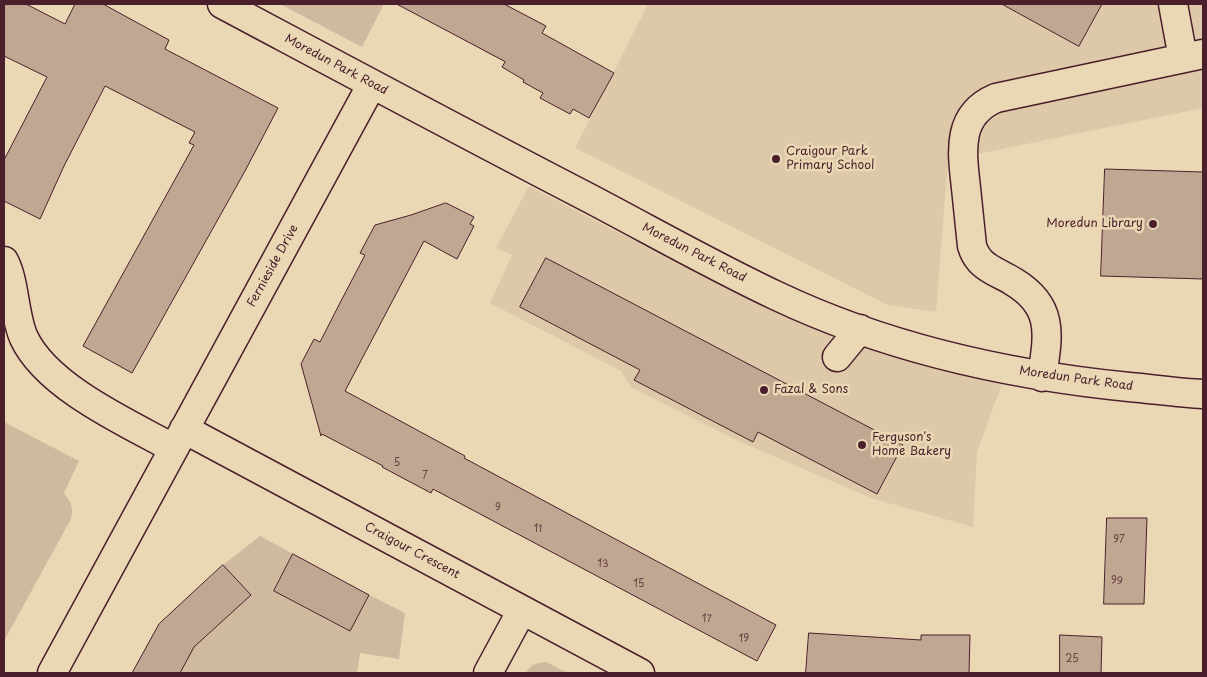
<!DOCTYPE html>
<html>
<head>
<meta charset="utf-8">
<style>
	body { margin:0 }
	#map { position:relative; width:1207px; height:677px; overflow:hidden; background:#ead8b5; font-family:"Playpen Sans",sans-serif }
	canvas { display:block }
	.frame { position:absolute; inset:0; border:5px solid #4a1f2b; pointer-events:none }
</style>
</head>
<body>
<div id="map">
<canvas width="1207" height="677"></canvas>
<div class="frame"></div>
</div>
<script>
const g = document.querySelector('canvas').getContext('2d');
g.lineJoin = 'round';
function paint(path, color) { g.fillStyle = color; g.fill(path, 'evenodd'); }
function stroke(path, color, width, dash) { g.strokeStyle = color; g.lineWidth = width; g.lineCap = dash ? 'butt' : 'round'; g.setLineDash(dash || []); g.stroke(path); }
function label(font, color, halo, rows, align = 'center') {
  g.font = font + ' "Playpen Sans",sans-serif'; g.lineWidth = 5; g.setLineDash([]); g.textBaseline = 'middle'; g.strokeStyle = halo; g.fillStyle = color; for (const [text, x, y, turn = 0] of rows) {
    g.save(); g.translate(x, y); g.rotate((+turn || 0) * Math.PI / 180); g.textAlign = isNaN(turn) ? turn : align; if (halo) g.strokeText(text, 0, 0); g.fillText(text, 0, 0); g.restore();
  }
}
paint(new Path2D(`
	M 648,4 L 1203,4 L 1203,108 L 948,160 L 936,312 L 888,305 L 575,148 Z
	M 529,186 L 725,288 L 837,334 L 1003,381 L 977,452 L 973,527 L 871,498 L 745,444 L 631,387 L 621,371 L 490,303 L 512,255 L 496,248 Z`), '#ddc9aa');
paint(new Path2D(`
	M 280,4 L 384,4 L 362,47 Z
	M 4,422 L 79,461 L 64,493 C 71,503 74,507 71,519 L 4,641 Z
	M 260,536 L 293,554 L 274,591 L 349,631 L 369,595 L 405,613 L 399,659 L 360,653 L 357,673 L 180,673 L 143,653 L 160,623 L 187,652 L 223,565 Z
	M 546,662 L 568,673 L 526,673 C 531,664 536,663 546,662 Z`), '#cfba9f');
const building = new Path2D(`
	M 4,4 L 26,4 L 65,24 L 75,4 L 103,4 L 169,40 L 165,49 L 278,108 L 245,171 L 132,373 L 83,346 L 194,145 L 189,143 L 195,132 L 105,86 L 64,166 L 40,219 L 4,201 L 4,160 L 47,77 L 4,56 Z
	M 397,4 L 504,4 L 546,26 L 542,33 L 614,73 L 589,118 L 573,109 L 570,114 L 540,98 L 543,93 L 523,82 L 524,80 L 502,67 L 505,62 Z
	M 1002,4 L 1102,4 L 1079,46 Z
	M 1105,169 L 1203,172 L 1203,279 L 1101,276 Z
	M 446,203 L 474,217 L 470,224 L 474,226 L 457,259 L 424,241 L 345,391 L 465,456 L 464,458 L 776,625 L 757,661 L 433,489 L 431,493 L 382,467 L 383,466 L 322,434 L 321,436 L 301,364 L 314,339 L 320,342 L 342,299 L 365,255 L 360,253 L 375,225 L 411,215 Z
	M 546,258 L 903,445 L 877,494 L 758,432 L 753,442 L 634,380 L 640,370 L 520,307 Z
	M 1107,518 L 1147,518 L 1144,604 L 1104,604 Z
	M 293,554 L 369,595 L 350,631 L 274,591 Z
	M 223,565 L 251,595 L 194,647 L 180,673 L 132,673 L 159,624 Z
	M 809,633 L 921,640 L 921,635 L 970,635 L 969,673 L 806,673 Z
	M 1060,635 L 1102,637 L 1101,673 L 1060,673 Z`);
paint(building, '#c0a791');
stroke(building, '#4a1f2b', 1);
const minor = new Path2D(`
	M 222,4 C 344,69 465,134 587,197 C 650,230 713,266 777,296 C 887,348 1008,375 1129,387 C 1153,389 1178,393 1203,394
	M 1173,4 L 1183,58
	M 4,261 C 15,281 14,317 24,338 C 47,387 127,423 173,448
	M 837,357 L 860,329
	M 1042,377 C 1048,336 1055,307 1014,282 C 1008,278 1001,275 994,271 C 983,265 976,259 972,246 C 970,227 968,208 966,188 C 962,152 956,115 996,98 L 1203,54
	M 184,429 L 640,673
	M 52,673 L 372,84
	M 488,673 L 522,610`);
stroke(minor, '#4a1f2b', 31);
stroke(minor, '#ead8b5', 28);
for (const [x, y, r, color] of [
	[776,159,5,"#4a1f2b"],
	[1153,224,5,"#4a1f2b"],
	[764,390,5,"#4a1f2b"],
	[862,445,5,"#4a1f2b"]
]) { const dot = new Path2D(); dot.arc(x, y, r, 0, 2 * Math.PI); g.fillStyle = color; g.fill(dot); stroke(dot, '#ead8b5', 2); }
label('10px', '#684144', null, [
	["5",397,463],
	["7",425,476],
	["9",498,508],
	["11",538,529],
	["97",1119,540],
	["13",603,564],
	["99",1117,581],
	["15",639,584],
	["17",707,619],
	["19",744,639],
	["25",1072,659]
]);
label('12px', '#4a1f2b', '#ead8b5', [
	["Moredun Park Road",336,65,28],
	["Moredun Park Road",694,253,27],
	["Fernieside Drive",273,266,-61],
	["Moredun Park Road",1076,379,8],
	["Craigour Crescent",412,551,28]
]);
label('12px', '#4a1f2b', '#ead8b5', [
	["Craigour Park",786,152],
	["Primary School",786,166],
	["Moredun Library",1143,224,"right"],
	["Fazal & Sons",774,390],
	["Ferguson's",872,438],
	["Home Bakery",872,452]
], 'left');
</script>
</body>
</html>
